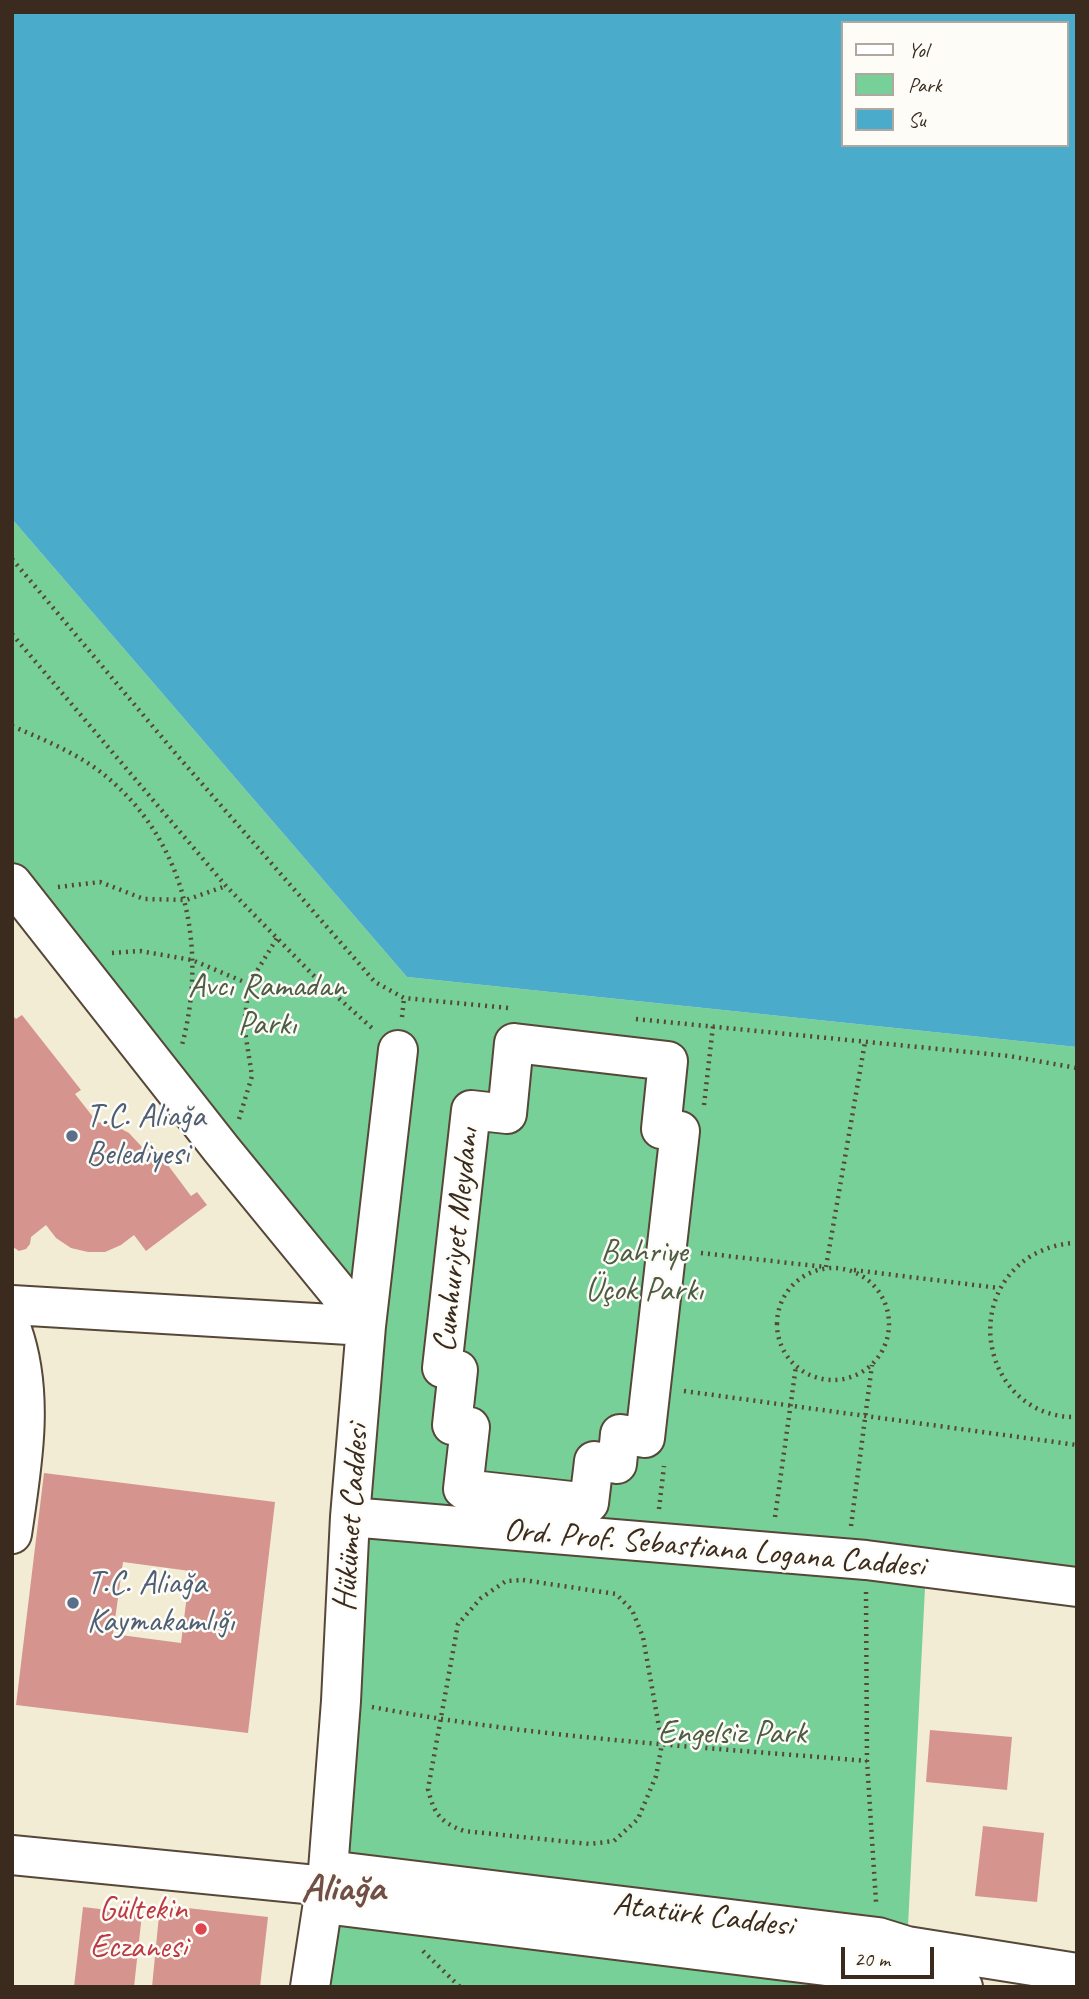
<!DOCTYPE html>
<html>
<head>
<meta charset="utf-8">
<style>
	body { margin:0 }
	#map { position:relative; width:1089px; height:1999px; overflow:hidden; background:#f2ecd5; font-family:Caveat,sans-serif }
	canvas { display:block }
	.frame { position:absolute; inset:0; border:14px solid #3b2a1e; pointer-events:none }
	.legend { position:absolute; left:841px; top:21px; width:228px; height:126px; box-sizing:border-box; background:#fdfcf7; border:2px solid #afa8a0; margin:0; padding:9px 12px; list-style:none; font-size:21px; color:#3b2a1e }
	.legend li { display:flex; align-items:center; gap:14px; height:35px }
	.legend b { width:35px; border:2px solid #afa8a0 }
	.scale { position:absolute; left:841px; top:1947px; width:93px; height:32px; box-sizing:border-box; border:4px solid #3b2a1e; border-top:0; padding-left:9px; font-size:21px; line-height:24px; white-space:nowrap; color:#3b2a1e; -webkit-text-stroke:5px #fdfcf7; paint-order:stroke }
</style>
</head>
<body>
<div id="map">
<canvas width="1089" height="1999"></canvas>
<div class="frame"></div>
<ul class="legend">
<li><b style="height:9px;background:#fff"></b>Yol</li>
<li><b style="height:19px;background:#77d097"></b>Park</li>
<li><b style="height:19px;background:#4aabca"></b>Su</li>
</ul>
<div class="scale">20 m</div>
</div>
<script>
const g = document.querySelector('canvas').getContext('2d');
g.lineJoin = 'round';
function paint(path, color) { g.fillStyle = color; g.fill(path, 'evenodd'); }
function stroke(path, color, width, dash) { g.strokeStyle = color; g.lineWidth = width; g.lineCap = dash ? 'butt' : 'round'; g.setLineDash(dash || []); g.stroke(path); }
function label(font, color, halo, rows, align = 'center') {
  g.font = font + ' Caveat,sans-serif'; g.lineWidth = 5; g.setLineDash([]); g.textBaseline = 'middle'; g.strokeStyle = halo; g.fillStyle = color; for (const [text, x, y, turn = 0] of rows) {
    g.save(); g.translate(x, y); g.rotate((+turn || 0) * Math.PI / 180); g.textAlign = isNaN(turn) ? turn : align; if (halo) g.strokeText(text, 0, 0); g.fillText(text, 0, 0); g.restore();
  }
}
paint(new Path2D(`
	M 12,519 L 407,977 L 1077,1047 L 1077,1587 L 926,1568 L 907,1946 L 328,1870 L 366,1326 L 12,883 Z
	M 324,1904 L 963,1987 L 310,1987 Z`), '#77d097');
paint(new Path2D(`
	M 12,12 L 1077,12 L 1077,1047 L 407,977 L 12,519 ZM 842,23 L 1066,23 L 1066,145 L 842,145 Z`), '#4aabca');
paint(new Path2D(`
	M 12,1015 L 16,1019 L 22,1015 L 81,1090 L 75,1094 L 97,1122 L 114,1125 L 129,1133 L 142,1147 L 150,1141 L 191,1196 L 197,1192 L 207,1205 L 146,1251 L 134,1235 L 121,1245 L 105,1252 L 88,1252 L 71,1248 L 56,1238 L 46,1225 L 31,1237 L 30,1244 L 26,1249 L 19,1251 L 13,1247 Z
	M 44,1473 L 275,1502 L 248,1733 L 16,1705 ZM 123,1562 L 190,1571 L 181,1643 L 113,1634 Z
	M 930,1730 L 1012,1737 L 1007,1790 L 926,1782 Z
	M 983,1826 L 1044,1833 L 1037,1902 L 975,1896 Z
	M 160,1905 L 268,1917 L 260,1987 L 152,1987 Z
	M 83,1907 L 142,1914 L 134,1987 L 74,1987 Z`), '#d6948f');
const minor = new Path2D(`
	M 12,883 L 222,1150 L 366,1326
	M 514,1043 L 668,1061 L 661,1129 L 680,1131 L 645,1438 L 620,1434 L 617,1464 L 594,1461 L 589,1503 L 463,1489 L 470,1427 L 452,1425 L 458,1370 L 442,1368 L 471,1110 L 507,1114 Z
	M 12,1305 L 366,1326
	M 12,1330 C 35,1395 22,1467 12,1534
	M 350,1517 L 866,1560 L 1077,1587
	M 12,1855 L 326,1886
	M 328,1870 L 878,1937 L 907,1946 L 1077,1973
	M 324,1904 L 874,1972 L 963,1987
	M 310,1987 L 328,1870 L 341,1701 L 350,1517 L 366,1326 L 398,1050`);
stroke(minor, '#564739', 42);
stroke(new Path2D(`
	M 12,559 L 176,754 L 375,982 L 404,998 L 509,1008
	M 12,634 L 226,886 L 316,978 L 372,1028
	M 12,726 C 42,739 72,751 98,770 C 184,835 209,944 182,1045
	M 58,887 L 100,882 L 144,899 L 186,900 L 226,886
	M 112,953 L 140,951 L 192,960 L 249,984
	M 402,1017 L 404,998
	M 636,1019 L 1009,1056 L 1077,1068
	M 704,1105 L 713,1026
	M 239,1119 L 252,1076 L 244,1025 L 249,984 L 277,938
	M 1077,1243 C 1061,1243 1045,1248 1031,1256 C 958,1302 989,1419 1077,1417
	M 701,1253 L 825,1267
	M 826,1267 L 865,1042
	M777 1324a56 56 0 1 1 112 0a56 56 0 1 1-112 0Z
	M 854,1270 L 999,1288
	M 684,1391 L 1077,1445
	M 659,1509 L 664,1466
	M 775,1517 L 796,1366
	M 851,1526 L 872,1365
	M 523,1580 L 616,1594 L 632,1610 L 643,1637 L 662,1744 L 656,1776 L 638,1819 L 614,1841 L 590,1844 L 464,1831 C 440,1822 434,1814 428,1789 L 458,1624 L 481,1598 L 506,1581 Z
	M 866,1592 L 867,1761 L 876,1902
	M 372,1707 C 535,1738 702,1747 867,1761
	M 423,1951 L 460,1987`), '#564739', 4.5, [2, 5]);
stroke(minor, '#fff', 38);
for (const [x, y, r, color] of [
	[72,1136,7,"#5c6f8a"],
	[73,1603,7,"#5c6f8a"],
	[201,1929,7,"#e0444e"]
]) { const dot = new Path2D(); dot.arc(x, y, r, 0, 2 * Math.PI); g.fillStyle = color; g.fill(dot); stroke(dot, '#fdfcf7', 2.5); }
label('33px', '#4d5c42', '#fdfcf7', [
	["Avcı Ramadan",267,987],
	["Parkı",267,1025],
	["Bahriye",644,1253],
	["Üçok Parkı",644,1291],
	["Engelsiz Park",732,1734]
]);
label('33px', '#4e5e75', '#fdfcf7', [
	["T.C. Aliağa",86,1117],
	["Belediyesi",86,1155],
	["T.C. Aliağa",87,1584],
	["Kaymakamlığı",87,1622]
], 'left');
label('33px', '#3b2a1e', '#fdfcf7', [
	["Cumhuriyet Meydanı",457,1240,-84],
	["Hükümet Caddesi",352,1518,-86],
	["Ord. Prof. Sebastiana Logana Caddesi",714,1549,5],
	["Atatürk Caddesi",703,1916,7]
]);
label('33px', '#be3a42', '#fdfcf7', [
	["Gültekin",187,1910],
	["Eczanesi",187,1948]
], 'right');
label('bold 40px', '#714f46', '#fdfcf7', [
	["Aliağa",343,1890]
]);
</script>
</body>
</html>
